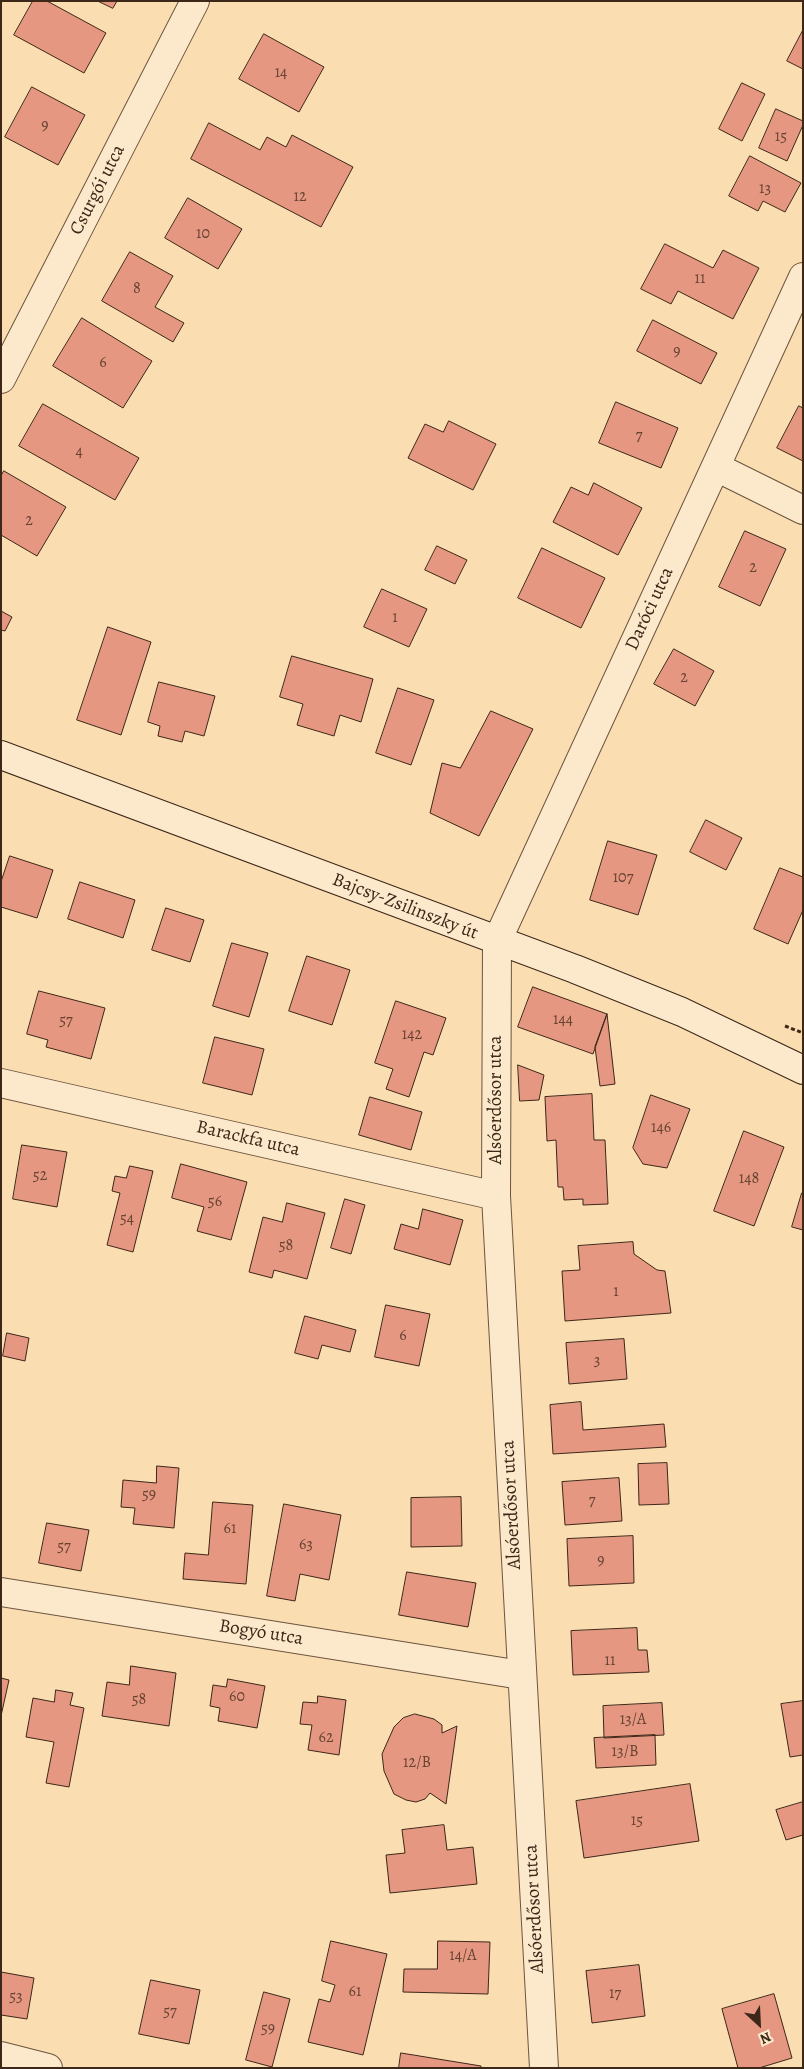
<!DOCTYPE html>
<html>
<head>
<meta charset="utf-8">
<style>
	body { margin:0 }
	#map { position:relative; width:804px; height:2069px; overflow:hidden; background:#faddb0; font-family:Alegreya,serif }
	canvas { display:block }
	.frame { position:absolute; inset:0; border:2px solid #3d2718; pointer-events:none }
	.north { position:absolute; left:734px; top:1999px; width:50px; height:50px; -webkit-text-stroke:4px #fce9cc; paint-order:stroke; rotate:155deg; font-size:14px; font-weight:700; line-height:20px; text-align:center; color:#3d2718 }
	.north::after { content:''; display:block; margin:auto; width:18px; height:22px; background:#3d2718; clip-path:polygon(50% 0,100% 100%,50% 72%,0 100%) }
</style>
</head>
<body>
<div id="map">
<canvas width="804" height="2069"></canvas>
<div class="frame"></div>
<div class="north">N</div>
</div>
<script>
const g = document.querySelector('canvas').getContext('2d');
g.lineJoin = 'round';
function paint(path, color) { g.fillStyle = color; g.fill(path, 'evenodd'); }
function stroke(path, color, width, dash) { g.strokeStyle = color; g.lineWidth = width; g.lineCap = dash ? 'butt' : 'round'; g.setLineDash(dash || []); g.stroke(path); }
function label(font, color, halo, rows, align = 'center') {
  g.font = font + ' Alegreya,serif'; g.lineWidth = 5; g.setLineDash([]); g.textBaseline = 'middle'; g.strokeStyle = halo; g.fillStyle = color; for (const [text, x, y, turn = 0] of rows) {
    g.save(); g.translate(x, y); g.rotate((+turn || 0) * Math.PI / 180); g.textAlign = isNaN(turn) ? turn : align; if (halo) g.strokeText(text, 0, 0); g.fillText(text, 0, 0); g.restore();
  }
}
const building = new Path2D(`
	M 33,1 L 47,1 L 106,33 L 84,73 L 14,35 Z
	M 98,1 L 117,1 L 113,8 Z
	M 803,30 L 803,69 L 787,61 Z
	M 264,34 L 324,67 L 299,112 L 239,79 Z
	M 742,83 L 765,94 L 742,141 L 719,129 Z
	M 32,87 L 85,115 L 58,165 L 5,137 Z
	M 776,109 L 803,121 L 803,125 L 787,161 L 759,148 Z
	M 209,123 L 260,150 L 267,137 L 286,147 L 292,135 L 353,167 L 321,227 L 191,159 Z
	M 750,156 L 801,183 L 785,212 L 763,201 L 758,211 L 729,196 Z
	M 188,198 L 242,229 L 218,269 L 165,238 Z
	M 665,244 L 713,268 L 723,250 L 759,268 L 733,319 L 678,291 L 671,304 L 641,289 Z
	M 130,252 L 173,276 L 155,307 L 184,323 L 173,342 L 102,301 Z
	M 82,318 L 152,361 L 123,408 L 53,366 Z
	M 653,320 L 717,353 L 701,384 L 637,351 Z
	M 616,402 L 678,428 L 661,468 L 599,443 Z
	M 43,404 L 139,458 L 115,500 L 19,446 Z
	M 799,406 L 803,408 L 803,461 L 777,448 Z
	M 449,421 L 496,444 L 473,490 L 408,458 L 425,424 L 443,432 Z
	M 4,471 L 66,507 L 37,556 L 1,535 L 1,476 Z
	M 594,483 L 642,508 L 618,555 L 553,522 L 571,487 L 588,495 Z
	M 745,531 L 786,549 L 760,606 L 719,587 Z
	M 437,546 L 467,560 L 455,584 L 425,570 Z
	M 542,548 L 605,578 L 581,628 L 518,598 Z
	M 382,589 L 427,609 L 409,647 L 364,627 Z
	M 1,611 L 12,617 L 5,631 L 1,630 Z
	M 108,627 L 151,642 L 121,735 L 77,720 Z
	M 674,649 L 714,671 L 695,706 L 654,684 Z
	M 292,656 L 373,679 L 361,722 L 340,715 L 334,736 L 297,725 L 303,704 L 280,697 Z
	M 159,682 L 215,696 L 204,736 L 185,731 L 182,742 L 158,736 L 160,726 L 148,722 Z
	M 398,688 L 434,700 L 411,765 L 376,753 Z
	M 491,711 L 533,729 L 479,836 L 430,813 L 442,763 L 460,768 Z
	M 706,820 L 742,838 L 726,870 L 690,852 Z
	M 608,841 L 657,855 L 638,915 L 590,900 Z
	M 10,856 L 53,870 L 37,918 L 1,907 L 1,882 Z
	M 780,868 L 803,877 L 803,910 L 788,944 L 754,929 Z
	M 80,882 L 135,900 L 123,938 L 68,919 Z
	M 166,908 L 204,920 L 190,962 L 152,950 Z
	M 232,943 L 268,953 L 249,1017 L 213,1006 Z
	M 307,956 L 350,970 L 332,1025 L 289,1011 Z
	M 533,987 L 607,1014 L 593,1054 L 518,1027 Z
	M 39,991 L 105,1008 L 91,1059 L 46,1047 L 48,1040 L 27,1034 Z
	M 396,1001 L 446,1018 L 433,1055 L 424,1052 L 409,1097 L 386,1089 L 393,1069 L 375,1063 Z
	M 607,1014 L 615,1084 L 600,1086 L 595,1047 Z
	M 215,1037 L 264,1049 L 252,1095 L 203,1083 Z
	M 518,1065 L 544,1075 L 539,1100 L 520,1101 Z
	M 592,1094 L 594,1140 L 605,1140 L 608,1204 L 583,1205 L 583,1199 L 564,1200 L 563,1187 L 558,1187 L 556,1140 L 547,1141 L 545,1097 Z
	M 651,1095 L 690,1109 L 667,1168 L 643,1164 L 633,1148 Z
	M 370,1097 L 422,1112 L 411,1150 L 359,1135 Z
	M 744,1131 L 784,1147 L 754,1226 L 714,1211 Z
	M 22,1145 L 67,1152 L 57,1207 L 13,1199 Z
	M 181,1164 L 247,1182 L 231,1240 L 197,1231 L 204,1207 L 172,1198 Z
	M 130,1166 L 153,1171 L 133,1252 L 107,1245 L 120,1193 L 112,1191 L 115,1176 L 126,1178 Z
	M 802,1193 L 803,1193 L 803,1230 L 792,1227 Z
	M 345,1199 L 365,1205 L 351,1254 L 331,1248 Z
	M 287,1203 L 325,1213 L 307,1279 L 274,1270 L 272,1278 L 249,1272 L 263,1217 L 282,1222 Z
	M 423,1209 L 463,1220 L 450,1265 L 394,1249 L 401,1224 L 418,1229 Z
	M 633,1242 L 634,1254 L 657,1270 L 665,1271 L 671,1313 L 565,1321 L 562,1271 L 580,1270 L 578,1246 Z
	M 386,1305 L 430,1314 L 419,1366 L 375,1357 Z
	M 305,1316 L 356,1330 L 350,1352 L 322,1345 L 318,1359 L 295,1353 Z
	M 7,1333 L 29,1338 L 25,1361 L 3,1356 Z
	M 624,1339 L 627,1379 L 569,1384 L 566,1343 Z
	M 581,1402 L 583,1430 L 664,1424 L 666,1447 L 553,1454 L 550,1405 Z
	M 667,1463 L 669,1504 L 639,1505 L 638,1464 Z
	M 157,1466 L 179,1468 L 174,1528 L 133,1524 L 135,1508 L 121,1507 L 123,1480 L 156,1483 Z
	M 619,1478 L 622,1521 L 565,1525 L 562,1482 Z
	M 461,1497 L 462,1546 L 411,1547 L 411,1498 Z
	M 213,1502 L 253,1505 L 246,1584 L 183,1579 L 185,1553 L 208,1555 Z
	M 284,1504 L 341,1515 L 329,1580 L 300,1574 L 295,1601 L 267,1596 Z
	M 47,1523 L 89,1530 L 81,1571 L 39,1563 Z
	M 633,1536 L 634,1583 L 569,1586 L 567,1539 Z
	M 407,1572 L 476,1583 L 468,1627 L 399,1615 Z
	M 637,1628 L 638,1650 L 647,1650 L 649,1672 L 573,1675 L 571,1631 Z
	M 131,1666 L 176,1673 L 169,1726 L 102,1716 L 107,1682 L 129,1685 Z
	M 1,1678 L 9,1680 L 1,1716 Z
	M 228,1679 L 265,1686 L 257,1728 L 218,1721 L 220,1708 L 210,1706 L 213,1685 L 226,1687 Z
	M 56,1690 L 73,1693 L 70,1705 L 84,1708 L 69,1787 L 46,1783 L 54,1742 L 26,1737 L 33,1698 L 54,1702 Z
	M 318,1696 L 346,1700 L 339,1755 L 308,1750 L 312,1725 L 300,1724 L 303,1702 L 317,1703 Z
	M 803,1701 L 803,1755 L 790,1757 L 781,1704 Z
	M 662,1703 L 664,1735 L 604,1738 L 603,1706 Z
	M 415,1714 L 434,1719 L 442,1725 L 442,1733 L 457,1726 L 446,1804 L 430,1793 L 425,1799 L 416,1802 L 406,1800 L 394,1794 L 384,1771 L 382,1754 L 394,1727 L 403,1718 Z
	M 655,1735 L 656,1765 L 596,1768 L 594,1738 Z
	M 690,1784 L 699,1841 L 584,1858 L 576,1801 Z
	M 803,1802 L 803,1835 L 786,1840 L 776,1810 Z
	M 444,1825 L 447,1850 L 473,1847 L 477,1884 L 390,1893 L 386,1855 L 405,1853 L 402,1830 Z
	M 331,1941 L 387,1954 L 363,2055 L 308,2042 L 319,1999 L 330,2002 L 335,1985 L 322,1981 Z
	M 438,1941 L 490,1942 L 488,1994 L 403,1992 L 404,1969 L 437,1969 Z
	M 639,1965 L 645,2016 L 592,2023 L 586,1971 Z
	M 1,1972 L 34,1978 L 27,2019 L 1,2015 Z
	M 151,1980 L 200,1990 L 189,2044 L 139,2034 Z
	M 264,1992 L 290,1999 L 272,2067 L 246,2060 Z
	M 774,1994 L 792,2058 L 759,2068 L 738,2068 L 722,2009 Z
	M 401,2053 L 481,2066 L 481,2068 L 399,2068 Z`);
paint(building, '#e59781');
stroke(building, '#3d2718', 1);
const minor = new Path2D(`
	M 1,379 L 195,1
	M 716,467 L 803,510
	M 1,1083 L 496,1196
	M 1,1592 L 521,1675
	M 1,2056 L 48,2068
	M 544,2068 L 496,1196 L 497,941 L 803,277`);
const secondary = new Path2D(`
	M 1,755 L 575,969 L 682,1012 L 803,1070`);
stroke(minor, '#6c543e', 30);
stroke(secondary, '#3d2718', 30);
stroke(new Path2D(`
	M 785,1026 L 803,1033`), '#3d2718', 3, [4, 2.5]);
stroke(minor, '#fce9cc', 28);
stroke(secondary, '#fce9cc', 28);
label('16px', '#674332', null, [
	["14",281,73],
	["9",45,126],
	["15",781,137],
	["13",765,189],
	["12",300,197],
	["10",203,234],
	["11",700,279],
	["8",137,289],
	["9",677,352],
	["6",103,363],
	["7",639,436],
	["4",79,452],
	["2",29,521],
	["2",753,568],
	["1",395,618],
	["2",684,678],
	["107",623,878],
	["144",563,1020],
	["57",66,1021],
	["142",412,1035],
	["146",661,1128],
	["52",40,1176],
	["148",749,1179],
	["56",215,1202],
	["54",127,1219],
	["58",286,1246],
	["1",616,1292],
	["6",403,1336],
	["3",597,1361],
	["59",149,1495],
	["7",592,1501],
	["61",230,1529],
	["63",306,1545],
	["57",64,1547],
	["9",601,1561],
	["11",610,1661],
	["60",237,1697],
	["58",139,1700],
	["13/A",633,1720],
	["62",326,1738],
	["13/B",625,1752],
	["12/B",417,1763],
	["15",637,1821],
	["14/A",463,1956],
	["61",355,1992],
	["17",615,1994],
	["53",16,1997],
	["57",170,2012],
	["59",268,2029]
]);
label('19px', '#3d2718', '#fce9cc', [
	["Csurgói utca",98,190,-63],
	["Daróci utca",650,609,-65],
	["Bajcsy-Zsilinszky út",405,907,21],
	["Alsóerdősor utca",496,1100,-90],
	["Barackfa utca",248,1139,13],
	["Alsóerdősor utca",512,1505,-93],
	["Bogyó utca",261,1633,9],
	["Alsóerdősor utca",535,1909,-93]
]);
</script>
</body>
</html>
